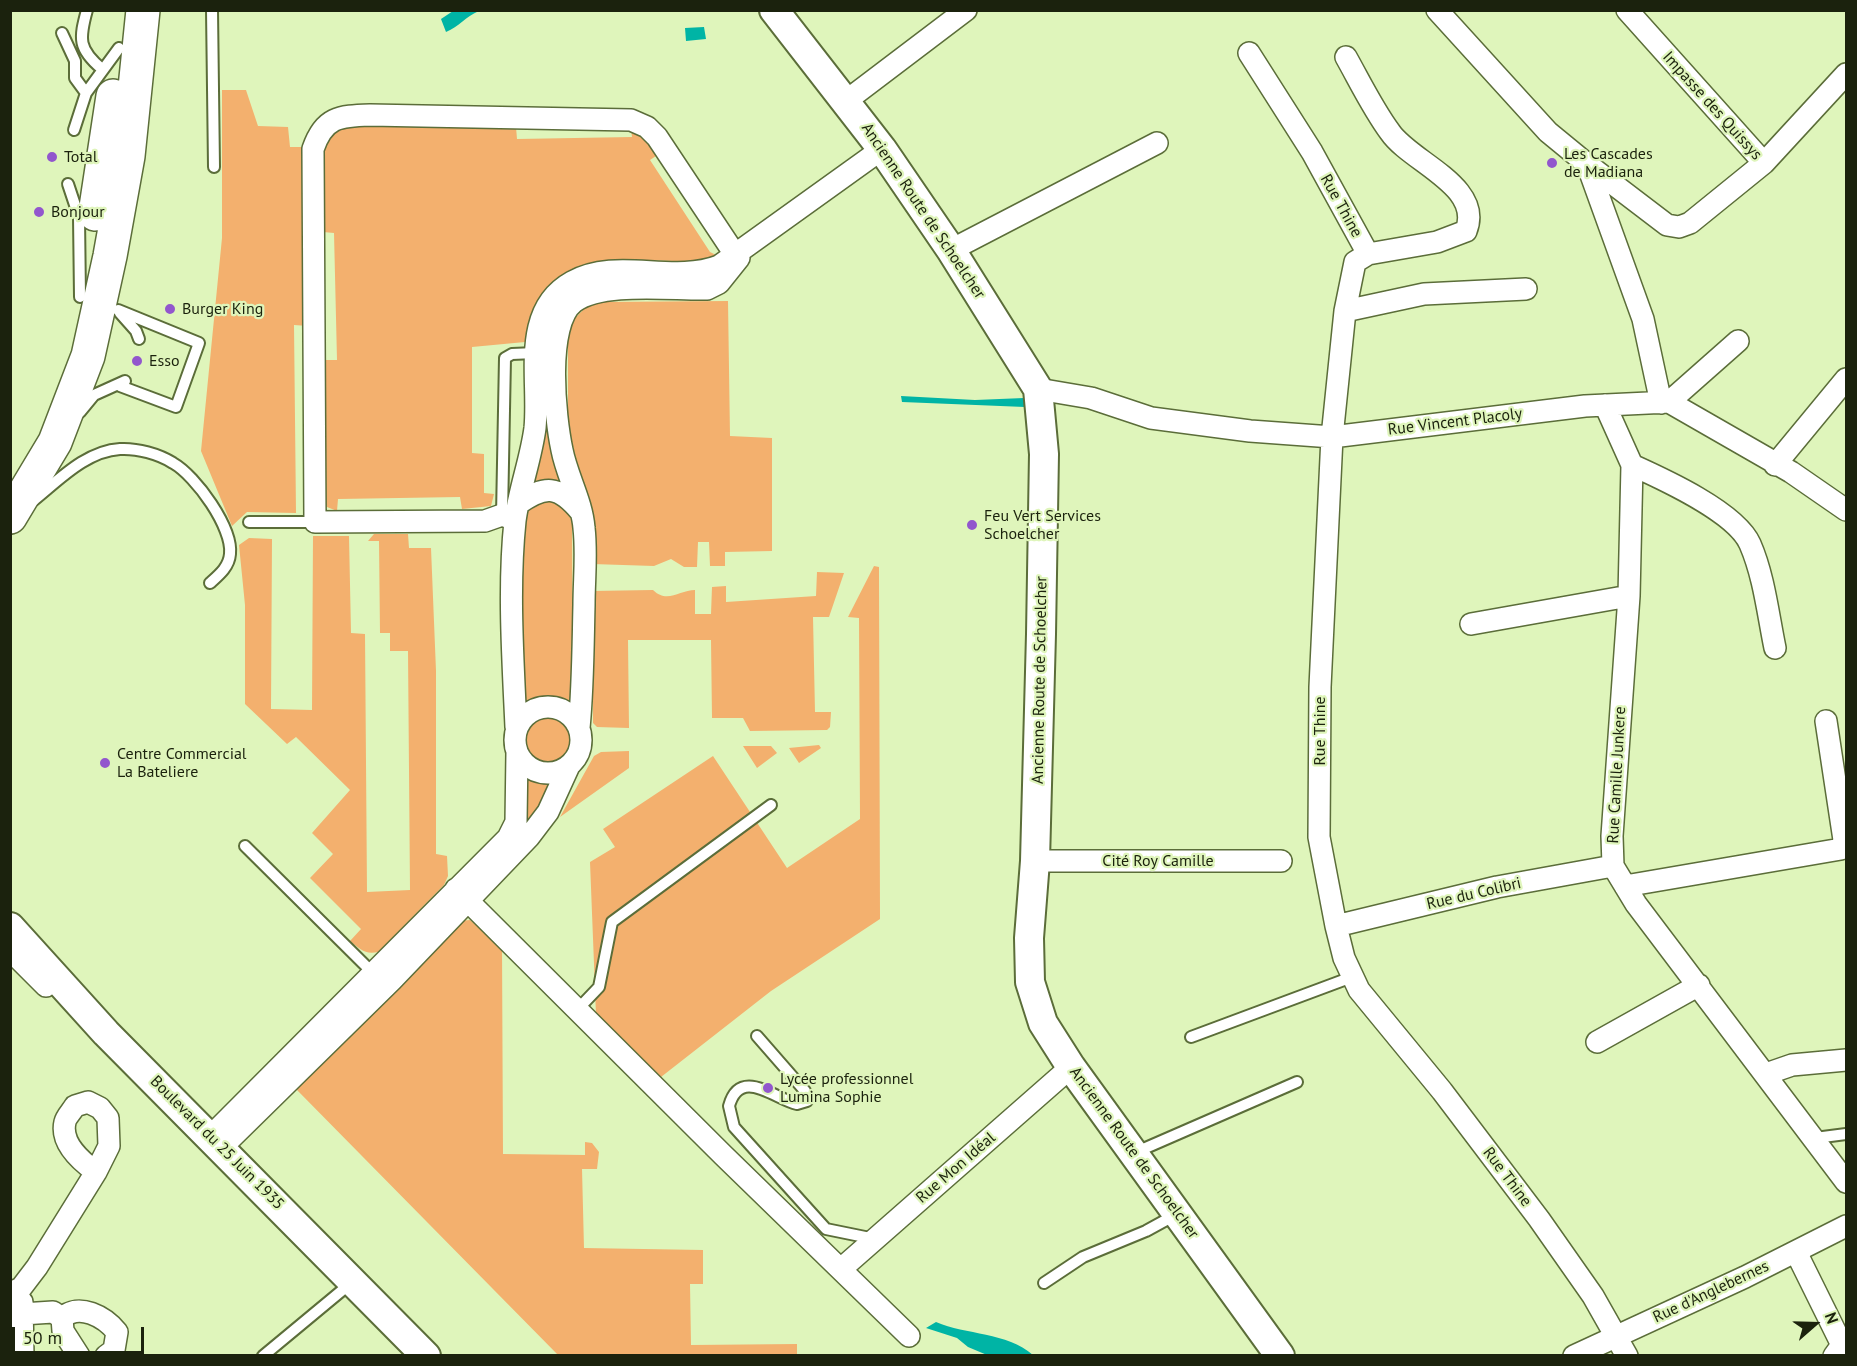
<!DOCTYPE html>
<html>
<head>
<meta charset="utf-8">
<style>
	body { margin:0 }
	#map { position:relative; width:1857px; height:1366px; overflow:hidden; background:#dff5bb; font-family:"PT Sans",sans-serif }
	canvas { display:block }
	.frame { position:absolute; inset:0; border:12px solid #1b220d; pointer-events:none }
	.north { position:absolute; left:1785px; top:1294px; width:60px; height:60px; -webkit-text-stroke:4px #dff5bb; paint-order:stroke; rotate:70deg; font-size:16px; font-weight:700; line-height:24px; text-align:center; color:#1b220d }
	.north::after { content:''; display:block; margin:auto; width:21px; height:27px; background:#1b220d; clip-path:polygon(50% 0,100% 100%,50% 72%,0 100%) }
	.scale { position:absolute; left:12px; top:1327px; width:132px; height:27px; box-sizing:border-box; border:3px solid #1b220d; border-top:0; padding-left:8px; font-size:18px; line-height:21px; white-space:nowrap; color:#1b220d; -webkit-text-stroke:4px #dff5bb; paint-order:stroke }
</style>
</head>
<body>
<div id="map">
<canvas width="1857" height="1366"></canvas>
<div class="frame"></div>
<div class="north">N</div>
<div class="scale">50 m</div>
</div>
<script>
const g = document.querySelector('canvas').getContext('2d');
g.lineJoin = 'round';
function paint(path, color) { g.fillStyle = color; g.fill(path, 'evenodd'); }
function stroke(path, color, width, dash) { g.strokeStyle = color; g.lineWidth = width; g.lineCap = dash ? 'butt' : 'round'; g.setLineDash(dash || []); g.stroke(path); }
function label(font, color, halo, rows, align = 'center') {
  g.font = font + ' "PT Sans",sans-serif'; g.lineWidth = 4.5; g.setLineDash([]); g.textBaseline = 'middle'; g.strokeStyle = halo; g.fillStyle = color; for (const [text, x, y, turn = 0] of rows) {
    g.save(); g.translate(x, y); g.rotate((+turn || 0) * Math.PI / 180); g.textAlign = isNaN(turn) ? turn : align; if (halo) g.strokeText(text, 0, 0); g.fillText(text, 0, 0); g.restore();
  }
}
paint(new Path2D(`
	M 222,90 L 246,90 L 258,126 L 288,127 L 290,147 L 306,147 L 308,326 L 294,325 L 296,513 L 247,512 L 232,526 L 201,451 L 222,238 Z
	M 347,127 L 516,127 L 517,139 L 632,137 L 631,128 L 662,152 L 650,160 L 710,252 L 718,256 L 703,262 C 656,262 576,250 544,291 C 537,301 531,312 529,325 C 528,332 529,336 525,342 L 472,347 L 472,453 L 484,454 L 484,493 L 494,494 L 491,506 L 462,509 L 460,497 L 338,499 L 337,511 L 327,507 L 324,498 L 324,360 L 337,360 L 334,233 L 323,232 L 322,149 L 331,133 Z
	M 728,301 L 730,436 L 772,438 L 772,551 L 725,552 L 725,566 L 710,566 L 709,542 L 698,542 L 697,567 L 684,567 L 671,559 L 654,566 L 592,564 L 582,486 L 568,424 L 568,325 L 586,307 L 602,302 Z
	M 559,308 L 565,489 L 528,490 Z
	M 543,497 L 568,508 L 572,523 L 573,708 C 552,699 541,699 520,711 L 522,513 Z
	M 374,534 L 408,534 L 409,548 L 431,548 L 436,671 L 436,854 L 447,856 L 448,876 L 444,885 L 378,952 C 365,955 360,949 350,941 L 361,929 L 310,878 L 333,854 L 312,833 L 350,790 L 296,737 L 287,744 L 245,704 L 245,605 L 239,545 L 249,538 L 272,539 L 271,709 L 312,710 L 313,536 L 349,536 L 351,633 L 365,634 L 367,892 L 410,890 L 408,651 L 390,651 L 390,633 L 380,633 L 379,541 L 368,541 Z
	M 874,566 L 879,567 L 880,919 L 771,991 L 661,1077 L 596,1015 L 590,862 L 615,847 L 603,829 L 713,756 L 787,868 L 860,819 L 859,618 L 848,617 Z
	M 817,572 L 844,573 L 829,617 L 813,617 L 815,712 L 831,712 L 830,727 L 827,730 L 750,731 L 743,718 L 712,718 L 711,640 L 628,640 L 629,728 L 597,727 L 593,723 L 592,591 L 653,590 C 667,604 680,590 695,590 L 695,614 L 711,614 L 712,587 L 726,586 L 726,602 L 816,596 Z
	M521 738a26 26 0 1 1 52 0a26 26 0 1 1-52 0Z
	M 819,745 L 821,748 L 799,763 L 789,748 Z
	M 743,746 L 771,746 L 777,753 L 757,768 Z
	M 629,751 L 629,768 L 560,817 L 594,756 L 601,752 Z
	M 522,770 L 541,779 L 559,777 L 540,814 L 519,829 Z
	M 470,920 L 502,947 L 503,1154 L 585,1155 L 585,1142 L 592,1143 L 599,1152 L 597,1169 L 582,1169 L 584,1248 L 703,1250 L 703,1284 L 690,1284 L 691,1345 L 797,1344 L 797,1355 L 558,1355 L 296,1089 L 459,921 Z`), '#f3b06e');
paint(new Path2D(`
	M 453,11 L 479,10 L 479,11 C 466,16 459,27 446,32 L 441,19 Z
	M 704,27 L 706,39 L 686,41 L 685,28 Z
	M 901,396 L 975,400 L 1024,398 L 1025,407 L 902,402 Z
	M 936,1322 C 966,1335 1007,1332 1033,1355 L 987,1355 L 968,1347 L 957,1338 L 926,1328 Z`), '#00b4a5');
const service = new Path2D(`
	M 87,10 C 79,39 78,49 102,69
	M 212,10 L 214,167
	M 62,33 L 75,61 L 75,78 L 86,93
	M 74,130 L 86,93 L 119,48
	M 68,184 L 79,217 L 80,297
	M 118,310 L 199,343 L 176,407 L 120,386
	M 120,313 L 136,331 L 139,339
	M 80,412 L 94,395 L 125,381
	M 34,500 C 59,480 86,451 120,449 C 137,448 159,454 173,463 C 196,476 233,528 230,554 C 229,567 219,575 210,583
	M 502,515 L 505,358 L 512,354 L 535,353
	M 249,522 L 315,522
	M 245,846 L 372,972
	M 577,1010 L 599,987 L 612,922 L 771,805
	M 757,1036 L 805,1091 L 807,1101 L 797,1104 C 775,1099 740,1066 729,1106 L 734,1127 L 826,1229 L 875,1239
	M 1191,1037 L 1352,977
	M 1815,1138 L 1846,1134
	M 1134,1153 L 1297,1082
	M 1044,1283 L 1083,1257 L 1146,1231 L 1177,1214
	M 263,1356 L 351,1283`);
const minor = new Path2D(`
	M 1437,10 L 1548,132 L 1587,164 L 1643,319 L 1661,403
	M 1627,10 L 1764,163
	M 1249,53 L 1312,152 L 1368,254 L 1355,262 L 1345,311 L 1332,437 L 1320,687 L 1319,837 L 1336,926 L 1344,958 L 1359,990 L 1442,1091 L 1539,1219 L 1593,1296 L 1627,1356
	M 1346,57 C 1360,82 1373,109 1390,132 C 1410,162 1484,186 1466,231 L 1437,242 L 1368,254
	M 846,101 L 966,10
	M 1587,164 L 1667,225 L 1679,227 L 1690,223 L 1764,163 L 1846,74
	M 951,250 L 1157,143
	M 1345,311 L 1424,294 L 1526,289
	M 1038,389 L 1091,398 L 1151,418 L 1250,431 L 1332,437 L 1585,406 L 1669,402 L 1791,472 L 1846,510
	M 1669,402 L 1738,341
	M 1605,405 L 1632,465 L 1629,596 L 1612,836 L 1613,866 L 1636,904 L 1846,1182
	M 1632,465 C 1663,479 1736,512 1750,544 C 1764,576 1768,614 1775,648
	M 1775,465 L 1846,379
	M 518,504 C 545,485 558,485 580,511
	M 515,520 L 502,515 L 485,521 L 315,522 L 313,149 C 324,117 339,116 370,115 L 631,120 L 647,127 L 657,137 L 738,259
	M 1471,624 L 1629,596
	M515 740a33 33 0 1 1 66 0a33 33 0 1 1-66 0Z
	M 516,727 C 513,661 508,587 515,521 C 519,490 531,459 535,428 C 540,379 520,311 572,282 C 616,257 672,284 719,266 L 882,149
	M 579,728 C 583,687 583,646 584,605 C 584,580 587,554 584,528 C 582,501 567,476 562,450 C 555,417 545,324 574,302 C 602,281 672,290 707,289 L 719,283 L 739,258
	M 1035,861 L 1281,861
	M 1625,886 L 1841,849 L 1844,840 L 1826,721
	M 456,889 L 723,1155 L 909,1336
	M 1336,926 L 1497,887 L 1613,866
	M 10,950 L 46,986
	M 1597,1042 L 1699,985
	M 1766,1074 L 1792,1065 L 1846,1060
	M 211,1136 L 508,838 L 516,822 L 517,752
	M 222,1147 L 392,980 L 529,837 L 548,812 L 569,766
	M 1796,1252 L 1842,1345 L 1834,1356
	M 841,1269 L 1071,1067
	M 10,1293 L 21,1288 L 37,1267 L 96,1172 L 109,1146 L 108,1118 L 100,1108 L 88,1102 L 75,1106 C 72,1111 66,1117 65,1122 C 60,1143 82,1162 96,1172
	M 22,1302 L 23,1356
	M 22,1314 L 53,1312 L 62,1318 L 63,1331 L 79,1356
	M 62,1318 C 79,1302 105,1317 117,1332 L 114,1350 L 106,1356
	M 1574,1356 L 1745,1277 L 1846,1226`);
const secondary = new Path2D(`
	M 774,10 L 882,149 L 951,250 L 1038,389 L 1044,454 L 1041,634 L 1035,861 L 1029,938 L 1030,982 L 1043,1023 L 1071,1067 L 1280,1356
	M 10,927 L 106,1033 L 426,1356`);
const trunk = new Path2D(`
	M 95,214 L 113,96
	M 10,517 L 55,442 L 88,356 L 110,256 L 128,156 L 143,10`);
stroke(service, '#5b6d39', 14);
stroke(minor, '#5b6d39', 24);
stroke(secondary, '#5b6d39', 32);
stroke(trunk, '#5b6d39', 36);
stroke(service, '#fff', 10);
stroke(minor, '#fff', 21);
stroke(secondary, '#fff', 28);
stroke(trunk, '#fff', 33);
for (const [x, y, r, color] of [
	[52,157,6,"#9256cd"],
	[1552,163,6,"#9256cd"],
	[39,212,6,"#9256cd"],
	[170,309,6,"#9256cd"],
	[137,361,6,"#9256cd"],
	[972,525,6,"#9256cd"],
	[105,763,6,"#9256cd"],
	[768,1088,6,"#9256cd"]
]) { const dot = new Path2D(); dot.arc(x, y, r, 0, 2 * Math.PI); g.fillStyle = color; g.fill(dot); stroke(dot, '#dff5bb', 2); }
label('16px', '#1b220d', '#dff5bb', [
	["Impasse des Quissys",1712,106,48],
	["Rue Thine",1341,206,61],
	["Ancienne Route de Schoelcher",923,211,56],
	["Rue Vincent Placoly",1455,422,-7],
	["Ancienne Route de Schoelcher",1040,680,-89],
	["Rue Thine",1320,731,-90],
	["Rue Camille Junkere",1617,775,-87],
	["Cité Roy Camille",1158,861],
	["Rue du Colibri",1474,894,-13],
	["Boulevard du 25 Juin 1935",217,1143,45],
	["Ancienne Route de Schoelcher",1134,1153,54],
	["Rue Mon Idéal",956,1168,-41],
	["Rue Thine",1507,1177,53],
	["Rue d'Anglebernes",1711,1292,-25]
]);
label('16px', '#1b220d', '#dff5bb', [
	["Les Cascades",1564,154],
	["de Madiana",1564,172],
	["Total",64,157],
	["Bonjour",51,212],
	["Burger King",182,309],
	["Esso",149,361],
	["Feu Vert Services",984,516],
	["Schoelcher",984,534],
	["Centre Commercial",117,754],
	["La Bateliere",117,772],
	["Lycée professionnel",780,1079],
	["Lumina Sophie",780,1097]
], 'left');
</script>
</body>
</html>
